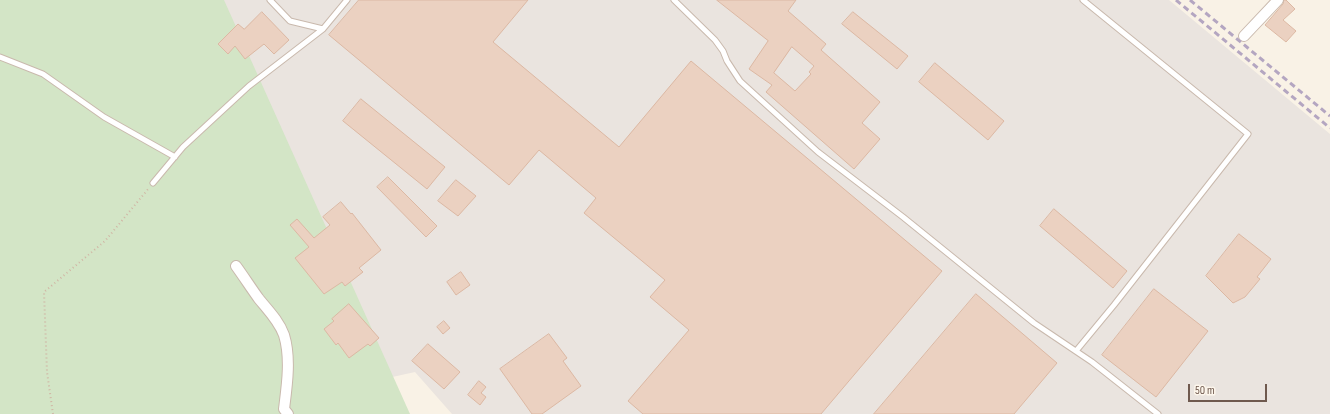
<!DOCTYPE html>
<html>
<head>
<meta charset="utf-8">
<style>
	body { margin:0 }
	#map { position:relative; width:1330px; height:414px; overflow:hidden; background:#f9f2e6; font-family:"Sofia Sans Condensed",sans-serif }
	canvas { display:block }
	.scale { position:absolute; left:1188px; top:384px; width:79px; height:18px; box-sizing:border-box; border:2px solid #6f594e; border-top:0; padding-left:5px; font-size:12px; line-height:14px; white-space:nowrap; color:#6f594e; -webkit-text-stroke:3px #fdf6ec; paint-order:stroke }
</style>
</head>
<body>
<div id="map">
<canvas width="1330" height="414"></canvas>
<div class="scale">50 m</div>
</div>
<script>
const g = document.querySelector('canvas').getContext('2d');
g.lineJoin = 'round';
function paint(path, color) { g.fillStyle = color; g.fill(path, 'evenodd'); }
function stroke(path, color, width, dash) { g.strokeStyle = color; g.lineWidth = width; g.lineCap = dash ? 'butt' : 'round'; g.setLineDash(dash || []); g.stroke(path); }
paint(new Path2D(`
	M 0,0 L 1169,0 L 1330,134 L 1330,414 L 452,414 L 415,372 L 288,400 Z`), '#eae4df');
paint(new Path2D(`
	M 0,0 L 224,0 L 410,414 L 0,414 Z`), '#d3e5c6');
const building = new Path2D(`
	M 359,0 L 528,0 L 493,42 L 619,147 L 691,61 L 942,271 L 821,414 L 643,414 L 628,401 L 689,330 L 650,297 L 665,280 L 584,213 L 596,198 L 539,150 L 509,185 L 329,35 Z
	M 717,0 L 796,0 L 788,11 L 826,44 L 821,50 L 880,102 L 862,123 L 880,139 L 854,169 L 766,92 L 772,85 L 749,69 L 768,41 ZM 792,47 L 814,66 L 809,72 L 811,74 L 795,91 L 774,73 Z
	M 1284,0 L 1286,0 L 1295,9 L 1283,20 L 1296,31 L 1286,42 L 1265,25 L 1283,4 Z
	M 262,12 L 289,40 L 274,54 L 264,44 L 245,59 L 235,46 L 228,54 L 218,44 L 238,24 L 244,29 Z
	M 853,12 L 908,56 L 897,69 L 842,24 Z
	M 935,63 L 1004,121 L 988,140 L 919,82 Z
	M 361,99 L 445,167 L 427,189 L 343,121 Z
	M 388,177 L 437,226 L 426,237 L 377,187 Z
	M 456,180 L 476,196 L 458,216 L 438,201 Z
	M 341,202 L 351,214 L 352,213 L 381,250 L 359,268 L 363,272 L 345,286 L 342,282 L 324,294 L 295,258 L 309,247 L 290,225 L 297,219 L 314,238 L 330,225 L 323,217 Z
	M 1054,209 L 1127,271 L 1113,288 L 1040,226 Z
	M 1239,234 L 1271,259 L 1257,277 L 1260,279 L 1245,297 L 1233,303 L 1206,276 Z
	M 461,272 L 470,285 L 456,295 L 447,282 Z
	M 1154,289 L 1208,331 L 1156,397 L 1102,355 Z
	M 976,294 L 1057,363 L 1014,414 L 874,414 Z
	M 349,304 L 379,338 L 370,346 L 368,344 L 349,358 L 338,343 L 336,345 L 324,329 L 334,321 L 332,319 Z
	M 444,321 L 450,328 L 443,334 L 437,327 Z
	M 549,334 L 567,358 L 563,361 L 581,386 L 542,414 L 532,414 L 500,369 Z
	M 428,344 L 460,372 L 444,389 L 412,361 Z
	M 479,381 L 486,387 L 481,393 L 486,397 L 480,405 L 468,395 Z`);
paint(building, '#ebd1c1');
stroke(building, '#dcb8a3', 1);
const service = new Path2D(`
	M 270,0 L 290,21 L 323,29
	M 674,0 L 715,40 L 723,51 L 727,61 L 740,81 L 818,152 L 903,217 L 1034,323 L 1092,362 L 1158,414
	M 0,57 L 43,74 L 104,117 L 175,157
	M 153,183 L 183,147 L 249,86 L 323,29 L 347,0
	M 1076,351 L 1114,305 L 1248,134 L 1083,0`);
const minor = new Path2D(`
	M 1244,36 L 1278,0
	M 236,266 C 244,277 251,288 259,299 C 268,310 279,321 284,335 C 291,358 287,385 284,409 L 288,414`);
stroke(service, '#c9b9ad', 7);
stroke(minor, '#c9b9ad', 12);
stroke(new Path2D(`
	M 53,414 L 47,372 L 44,292 L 105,241 L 149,188`), '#d0b5a4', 2, [1, 3]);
stroke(service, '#fff', 5);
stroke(minor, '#fff', 10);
stroke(new Path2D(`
	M 1176,0 L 1330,128
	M 1190,0 L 1330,116`), '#b4a6c1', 3, [6, 4]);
</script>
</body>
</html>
